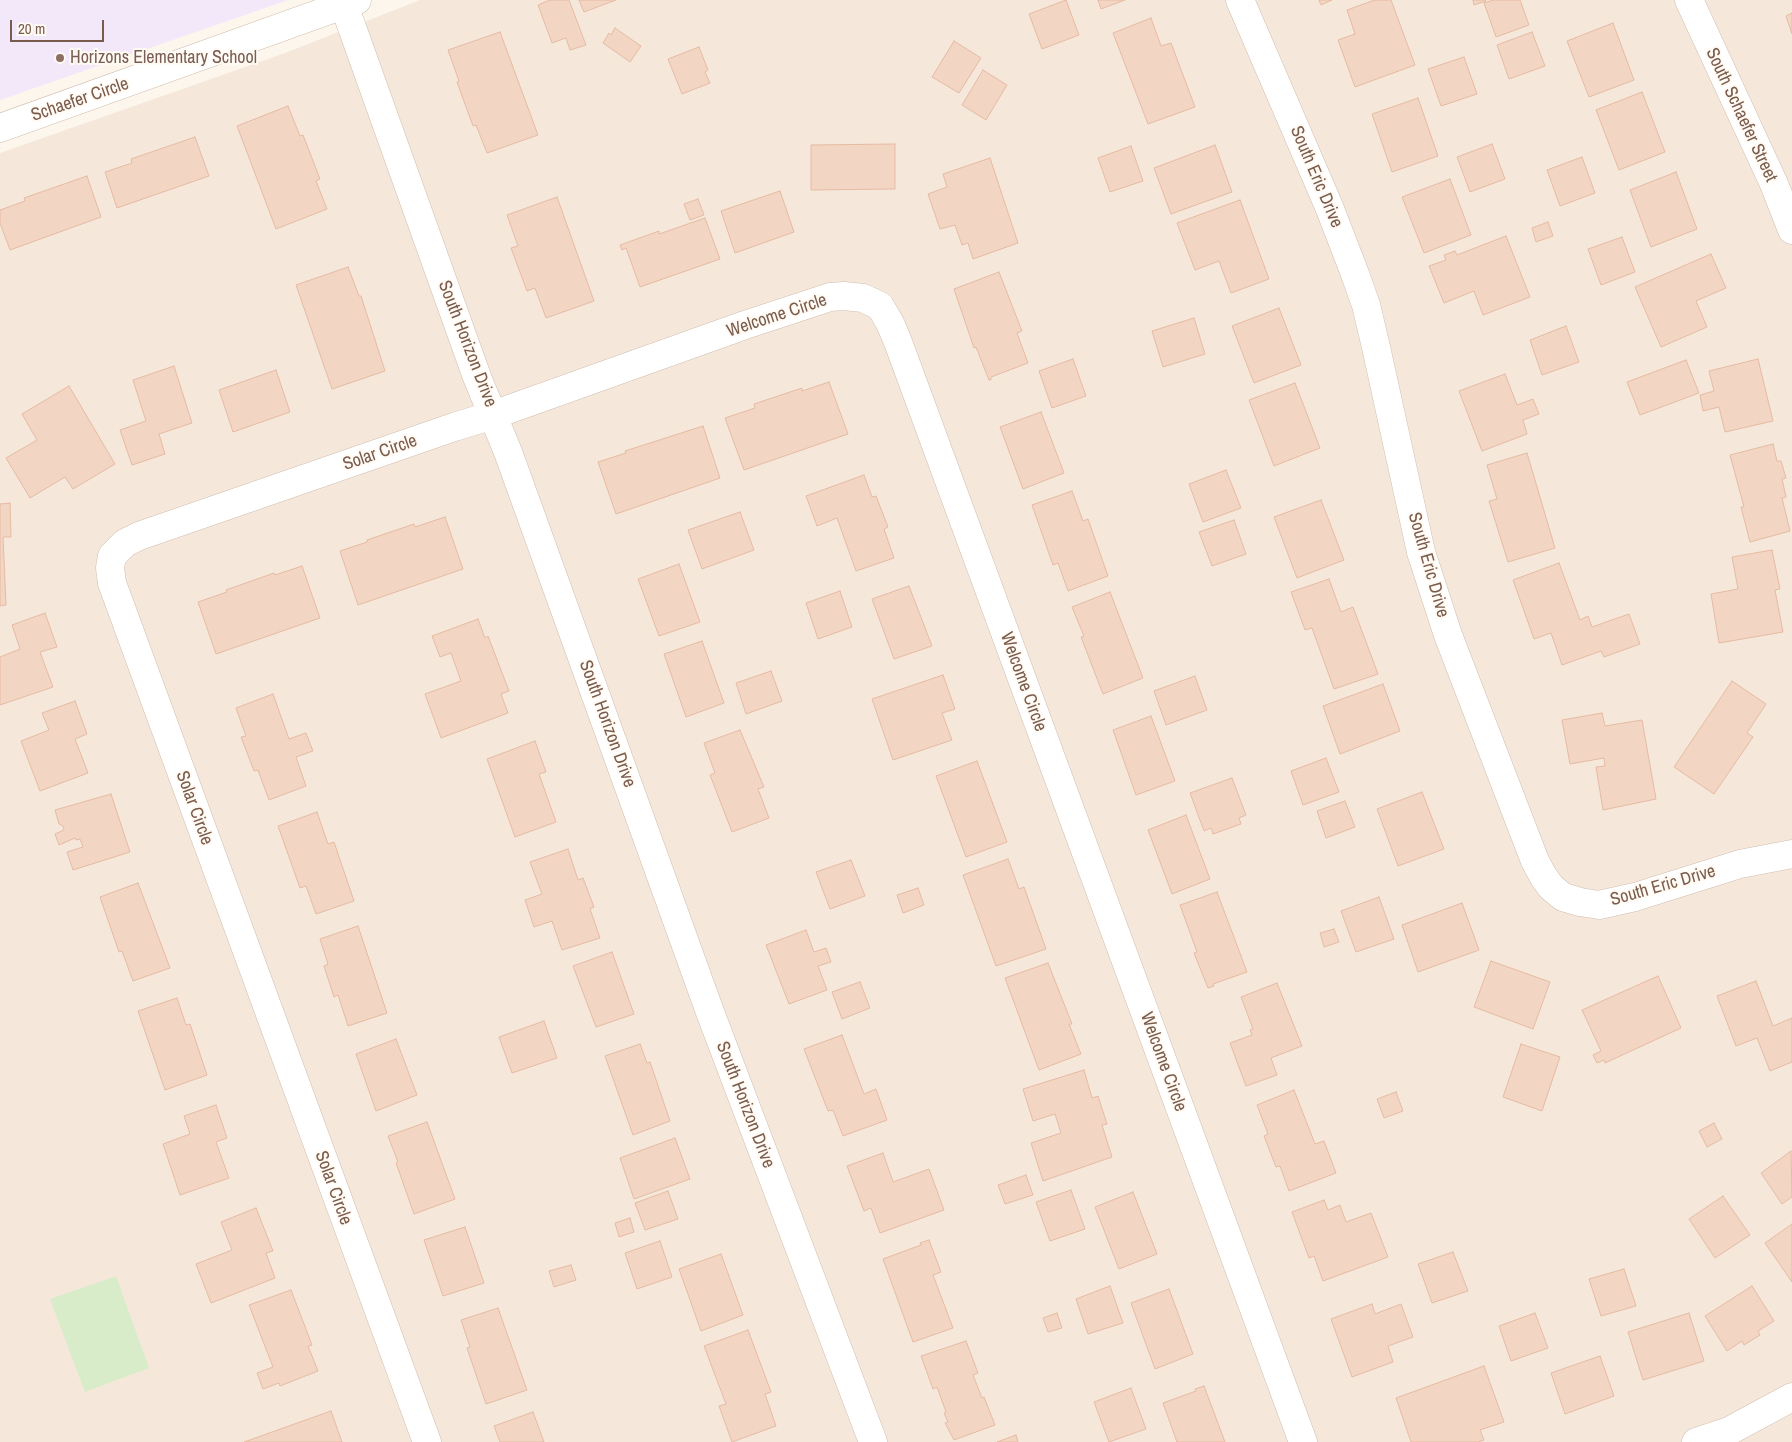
<!DOCTYPE html>
<html>
<head>
<meta charset="utf-8">
<style>
	body { margin:0 }
	#map { position:relative; width:1792px; height:1442px; overflow:hidden; background:#fdf6ec; font-family:"Archivo Narrow",sans-serif }
	canvas { display:block }
	.scale { position:absolute; left:10px; top:20px; width:94px; height:22px; box-sizing:border-box; border:2px solid #7a5c4d; border-top:0; padding-left:6px; font-size:15px; line-height:18px; white-space:nowrap; color:#7a5c4d; -webkit-text-stroke:4px #fffaf3; paint-order:stroke }
</style>
</head>
<body>
<div id="map">
<canvas width="1792" height="1442"></canvas>
<div class="scale">20 m</div>
</div>
<script>
const ctx = document.querySelector('canvas').getContext('2d');
ctx.lineJoin = 'round';
function paint(path, color) { ctx.fillStyle = color; ctx.fill(path, 'evenodd'); }
const poly = rows => new Path2D(rows.map(r => 'M' + r).join(''));
function stroke(path, color, width, dash) { ctx.strokeStyle = color; ctx.lineWidth = width; ctx.lineCap = dash ? 'butt' : 'round'; ctx.setLineDash(dash || []); ctx.stroke(path); }
function write(font, color, halo, rows, align = 'center') {
  ctx.font = font + ' "Archivo Narrow",sans-serif'; ctx.lineWidth = 4; ctx.setLineDash([]); ctx.textBaseline = 'middle'; ctx.strokeStyle = halo; ctx.fillStyle = color; for (const [text, x, y, turn = 0] of rows) {
    ctx.save(); ctx.translate(x, y); ctx.rotate((+turn || 0) * Math.PI / 180); ctx.textAlign = isNaN(turn) ? turn : align; if (halo) ctx.strokeText(text, 0, 0); ctx.fillText(text, 0, 0); ctx.restore();
  }
}
const residential = poly([
	[420,0,1792,0,1792,1442,0,1442,0,153,285,53]
]);
const education = poly([
	[0,0,288,0,0,100]
]);
const green = poly([
	[116,1276,149,1368,85,1392,50,1299]
]);
const building = poly([
	[550,0,569,0,586,45,570,50,566,38,552,43,538,5,550,0],
	[579,0,616,0,584,12,579,0],
	[1066,0,1079,35,1042,49,1029,14,1066,0],
	[1098,0,1125,0,1101,9,1098,0],
	[1319,0,1332,0,1321,5,1319,0],
	[1375,0,1391,0,1415,65,1355,87,1338,40,1355,34,1347,10,1375,0],
	[1473,0,1485,0,1486,1,1474,5,1473,0],
	[1493,0,1520,0,1529,25,1496,37,1484,3,1493,0],
	[1792,13,1792,34,1786,16,1792,13],
	[1151,18,1161,46,1171,43,1195,107,1148,124,1113,33,1151,18],
	[1613,23,1634,80,1589,97,1567,41,1613,23],
	[615,28,641,46,630,62,603,43,609,33,611,35,615,28],
	[500,32,538,135,487,153,476,125,473,126,457,82,459,81,448,50,500,32],
	[1532,32,1545,66,1509,79,1497,45,1532,32],
	[954,41,981,58,959,93,932,77,954,41],
	[699,47,708,70,705,72,710,83,682,94,668,59,699,47],
	[1464,57,1477,94,1441,106,1428,69,1464,57],
	[983,70,1007,85,986,120,962,105,983,70],
	[1642,92,1665,152,1619,170,1596,110,1642,92],
	[1418,98,1438,156,1392,172,1372,114,1418,98],
	[288,106,300,136,303,135,320,179,316,181,327,209,276,229,237,126,288,106],
	[195,137,209,176,117,208,105,172,132,163,131,159,195,137],
	[895,144,895,189,811,190,811,145,895,144],
	[1492,144,1505,179,1470,192,1457,157,1492,144],
	[1215,145,1232,192,1171,214,1154,168,1215,145],
	[1131,146,1143,181,1110,192,1098,158,1131,146],
	[1582,157,1595,193,1560,206,1547,170,1582,157],
	[990,158,1018,243,973,259,968,243,962,245,955,225,940,229,928,194,947,187,943,174,990,158],
	[1676,172,1697,229,1651,247,1630,190,1676,172],
	[87,176,101,217,10,250,0,223,0,210,25,201,24,198,87,176],
	[1450,179,1471,235,1424,253,1402,197,1450,179],
	[780,191,794,232,735,253,721,211,780,191],
	[557,197,594,301,546,318,535,288,527,291,511,248,518,246,507,215,557,197],
	[698,199,704,215,690,220,684,204,698,199],
	[1240,200,1269,279,1231,293,1219,261,1195,270,1177,223,1240,200],
	[705,218,720,259,640,287,626,248,622,250,620,245,659,231,659,234,705,218],
	[1548,222,1553,236,1536,242,1532,228,1548,222],
	[1506,236,1530,297,1483,315,1474,291,1444,303,1429,266,1446,260,1444,255,1455,251,1457,255,1506,236],
	[1622,237,1635,272,1601,285,1588,249,1622,237],
	[1711,254,1726,288,1696,301,1707,327,1661,347,1635,287,1711,254],
	[348,267,359,296,361,296,385,371,332,389,296,285,348,267],
	[999,272,1022,331,1017,333,1028,363,991,377,991,380,989,380,976,347,974,348,954,289,999,272],
	[1279,308,1301,365,1254,383,1232,326,1279,308],
	[1194,318,1205,354,1163,367,1152,331,1194,318],
	[1566,326,1579,362,1542,375,1530,340,1566,326],
	[1073,359,1086,396,1052,408,1039,371,1073,359],
	[1758,359,1773,421,1725,432,1719,407,1703,411,1700,395,1714,391,1709,371,1758,359],
	[1686,360,1699,393,1640,415,1627,382,1686,360],
	[174,366,192,423,159,434,165,454,132,465,120,430,146,421,133,380,174,366],
	[276,370,290,412,233,432,219,390,276,370],
	[1505,374,1517,405,1533,399,1539,414,1523,420,1527,434,1482,451,1459,391,1505,374],
	[829,382,848,434,744,470,725,418,755,408,754,404,802,388,802,391,829,382],
	[1295,383,1320,448,1274,466,1249,400,1295,383],
	[69,386,115,464,73,489,65,477,30,498,6,458,37,440,22,414,69,386],
	[1041,412,1064,473,1023,489,1000,427,1041,412],
	[703,426,720,478,616,514,598,462,626,453,625,451,703,426],
	[1773,444,1777,461,1781,461,1786,478,1782,479,1786,497,1782,498,1790,531,1750,542,1741,507,1744,507,1730,455,1773,444],
	[1527,453,1555,548,1508,562,1489,501,1497,499,1487,465,1527,453],
	[1226,470,1241,508,1203,522,1189,484,1226,470],
	[864,475,872,497,876,496,888,527,884,529,894,558,856,571,837,518,817,526,806,496,864,475],
	[1072,491,1083,521,1088,519,1108,576,1068,591,1058,563,1053,565,1032,505,1072,491],
	[1321,500,1344,560,1297,578,1274,517,1321,500],
	[10,503,11,537,3,537,6,605,0,606,0,504,10,503],
	[740,512,754,550,702,569,688,530,740,512],
	[445,517,463,569,358,605,340,551,367,542,367,540,414,524,415,527,445,517],
	[1234,520,1246,554,1212,566,1199,532,1234,520],
	[1772,550,1780,589,1775,590,1783,632,1719,643,1711,594,1738,589,1732,557,1772,550],
	[1559,563,1580,620,1588,616,1592,627,1629,614,1640,644,1604,657,1601,651,1562,665,1551,633,1534,639,1513,580,1559,563],
	[679,564,700,622,659,636,638,579,679,564],
	[302,566,320,618,216,654,198,602,227,592,226,590,274,573,275,575,302,566],
	[1329,579,1341,612,1353,607,1378,674,1334,689,1312,628,1305,630,1291,592,1329,579],
	[909,586,932,646,894,659,872,599,909,586],
	[840,591,852,627,818,639,806,603,840,591],
	[1110,592,1143,678,1103,694,1081,637,1084,636,1072,607,1110,592],
	[45,613,57,647,40,652,53,687,0,705,0,657,20,649,12,625,45,613],
	[478,619,485,638,488,636,509,691,501,694,508,713,441,738,425,694,461,681,451,653,440,657,432,636,478,619],
	[702,641,724,703,686,717,664,654,702,641],
	[771,671,782,701,746,714,736,683,771,671],
	[943,675,955,709,942,713,952,740,893,760,872,699,943,675],
	[1195,676,1207,710,1166,725,1154,691,1195,676],
	[1732,681,1766,704,1747,733,1753,737,1714,794,1674,767,1732,681],
	[1383,684,1400,731,1340,754,1323,706,1383,684],
	[273,694,289,739,306,733,313,751,296,757,306,786,269,800,258,770,254,771,241,737,246,736,236,708,273,694],
	[75,701,87,734,75,739,88,773,40,791,21,741,49,730,42,713,75,701],
	[1602,713,1605,726,1642,720,1656,799,1603,810,1596,767,1605,766,1604,758,1570,764,1562,720,1602,713],
	[1151,716,1175,781,1136,795,1113,730,1151,716],
	[740,730,764,787,758,789,769,818,732,832,710,775,715,773,704,743,740,730],
	[535,741,546,772,539,774,556,822,515,837,487,759,535,741],
	[1326,758,1339,792,1303,805,1291,771,1326,758],
	[977,761,1007,842,966,857,936,776,977,761],
	[1232,778,1246,815,1239,818,1241,824,1213,834,1211,828,1204,831,1190,793,1232,778],
	[1422,792,1444,849,1398,866,1377,809,1422,792],
	[111,794,130,852,73,870,67,852,83,847,80,839,76,840,75,838,59,845,55,834,64,830,63,826,59,824,55,810,111,794],
	[1345,801,1355,827,1326,838,1317,811,1345,801],
	[317,812,328,844,334,842,354,901,316,914,306,886,300,888,278,826,317,812],
	[1186,815,1210,879,1172,894,1148,830,1186,815],
	[568,849,578,880,583,878,594,907,590,909,600,938,562,950,552,921,534,927,525,900,542,894,530,862,568,849],
	[1008,859,1019,889,1024,887,1046,949,996,966,963,875,1008,859],
	[851,860,865,896,830,909,816,872,851,860],
	[138,883,170,968,133,981,122,951,119,952,100,897,138,883],
	[918,888,924,905,903,913,897,895,918,888],
	[1217,892,1247,972,1213,984,1214,986,1208,988,1194,953,1197,952,1180,905,1217,892],
	[1379,897,1394,939,1356,952,1341,911,1379,897],
	[1462,903,1479,950,1418,972,1402,925,1462,903],
	[358,926,387,1013,348,1026,338,995,334,997,324,966,328,964,320,939,358,926],
	[1334,929,1339,942,1324,947,1320,933,1334,929],
	[806,930,814,952,826,948,831,962,818,966,827,990,789,1004,766,945,806,930],
	[612,952,634,1014,596,1027,573,966,612,952],
	[1491,961,1550,982,1533,1029,1474,1007,1491,961],
	[1048,963,1072,1024,1069,1024,1081,1054,1039,1070,1005,978,1048,963],
	[1658,976,1681,1028,1605,1063,1604,1060,1597,1063,1593,1055,1601,1051,1582,1010,1658,976],
	[1756,981,1773,1026,1792,1018,1792,1062,1770,1071,1757,1038,1736,1046,1717,996,1756,981],
	[860,982,870,1008,842,1019,832,992,860,982],
	[1277,983,1302,1046,1271,1058,1277,1075,1246,1086,1230,1043,1252,1035,1250,1030,1253,1029,1241,997,1277,983],
	[177,998,186,1025,190,1024,207,1075,165,1090,138,1011,177,998],
	[544,1021,557,1058,512,1073,499,1037,544,1021],
	[842,1035,864,1094,876,1089,887,1120,843,1136,833,1110,828,1111,804,1049,842,1035],
	[396,1039,417,1095,376,1111,356,1054,396,1039],
	[640,1044,647,1063,650,1062,670,1121,633,1135,605,1056,640,1044],
	[1521,1044,1560,1057,1542,1111,1503,1097,1521,1044],
	[1084,1070,1092,1098,1098,1096,1107,1124,1102,1125,1112,1157,1043,1181,1031,1143,1061,1133,1055,1114,1033,1121,1023,1089,1084,1070],
	[1294,1090,1315,1144,1324,1141,1336,1173,1289,1191,1280,1166,1276,1167,1264,1136,1268,1134,1257,1105,1294,1090],
	[1396,1092,1403,1111,1384,1118,1377,1099,1396,1092],
	[216,1105,227,1138,216,1142,229,1178,180,1195,163,1144,190,1134,184,1116,216,1105],
	[427,1122,455,1199,414,1214,396,1163,398,1162,388,1136,427,1122],
	[1714,1123,1722,1139,1707,1147,1699,1131,1714,1123],
	[675,1138,690,1179,634,1199,620,1158,675,1138],
	[1791,1151,1792,1197,1782,1204,1761,1173,1791,1151],
	[883,1153,893,1182,929,1169,944,1210,880,1233,871,1208,864,1211,847,1166,883,1153],
	[1026,1175,1033,1195,1005,1204,998,1185,1026,1175],
	[1071,1190,1085,1229,1050,1241,1036,1202,1071,1190],
	[668,1191,678,1219,645,1230,635,1203,668,1191],
	[1133,1192,1157,1254,1119,1269,1095,1207,1133,1192],
	[1723,1196,1750,1235,1715,1258,1689,1219,1723,1196],
	[1324,1200,1328,1210,1340,1205,1346,1222,1371,1213,1388,1257,1323,1281,1314,1256,1309,1258,1292,1212,1324,1200],
	[256,1208,273,1251,266,1253,275,1278,211,1303,196,1264,232,1250,221,1222,256,1208],
	[630,1218,634,1232,619,1237,615,1223,630,1218],
	[1792,1224,1792,1282,1765,1243,1792,1224],
	[465,1227,484,1283,443,1296,424,1240,465,1227],
	[929,1240,941,1272,933,1275,953,1328,913,1342,883,1259,921,1245,920,1243,929,1240],
	[660,1241,672,1277,637,1289,625,1253,660,1241],
	[1453,1252,1468,1291,1432,1303,1418,1264,1453,1252],
	[721,1254,743,1315,701,1331,679,1269,721,1254],
	[571,1265,576,1280,554,1287,549,1271,571,1265],
	[1624,1269,1636,1306,1601,1316,1589,1279,1624,1269],
	[1110,1286,1123,1323,1088,1334,1076,1299,1110,1286],
	[1752,1286,1774,1321,1758,1331,1760,1335,1744,1345,1742,1341,1727,1351,1705,1316,1752,1286],
	[1169,1289,1193,1354,1155,1369,1131,1303,1169,1289],
	[291,1290,312,1345,308,1346,318,1371,280,1386,279,1383,263,1389,257,1373,273,1367,249,1305,291,1290],
	[1372,1304,1375,1314,1401,1304,1413,1337,1388,1346,1393,1362,1352,1377,1331,1319,1372,1304],
	[498,1308,527,1390,486,1404,467,1348,470,1347,461,1320,498,1308],
	[1057,1313,1062,1328,1048,1332,1043,1318,1057,1313],
	[1535,1313,1548,1348,1511,1361,1499,1326,1535,1313],
	[1689,1313,1704,1361,1643,1380,1628,1332,1689,1313],
	[748,1330,771,1392,765,1394,776,1426,732,1442,719,1406,726,1404,704,1346,748,1330],
	[966,1341,978,1373,973,1375,982,1398,984,1397,995,1425,954,1440,945,1423,948,1422,944,1413,946,1412,937,1387,933,1389,921,1356,966,1341],
	[1600,1356,1614,1396,1565,1414,1551,1373,1600,1356],
	[1484,1366,1504,1422,1480,1430,1484,1440,1478,1442,1411,1442,1396,1398,1484,1366],
	[1204,1386,1225,1442,1177,1442,1163,1403,1196,1391,1195,1389,1204,1386],
	[1131,1388,1146,1429,1109,1442,1094,1402,1131,1388],
	[331,1411,342,1442,244,1442,331,1411],
	[533,1412,544,1442,500,1442,494,1426,533,1412],
	[1016,1435,1018,1442,997,1442,1016,1435]
]);
const minor = poly([
	[1240,0,1330,209,1355,274,1366,305,1376,347,1421,552,1448,635,1535,861,1543,876,1551,887,1563,897,1580,902,1599,905,1635,897,1740,864,1792,854],
	[1689,0,1774,184,1792,230],
	[344,5,477,377,508,452,710,1012,873,1442],
	[0,128,357,0],
	[427,1442,112,583,110,568,112,556,125,543,139,536,454,427,493,415,745,325,830,297,844,296,863,298,880,306,890,323,898,342,1303,1442],
	[1696,1442,1729,1431,1792,1397]
]);
const markers = [
	[60,58,5,"#8d6e63"]
];
const educationNames = [
	["Horizons Elementary School",70,58]
];
const streetNames = [
	["Schaefer Circle",80,100,-19],
	["South Schaefer Street",1741,115,65],
	["South Eric Drive",1316,177,67],
	["Welcome Circle",777,316,-18],
	["South Horizon Drive",467,344,69],
	["Solar Circle",380,453,-19],
	["South Eric Drive",1428,565,74],
	["Welcome Circle",1023,682,70],
	["South Horizon Drive",607,724,70],
	["Solar Circle",194,808,70],
	["South Eric Drive",1663,886,-16],
	["Welcome Circle",1163,1062,70],
	["South Horizon Drive",745,1105,69],
	["Solar Circle",333,1188,70]
];
paint(residential, '#f5e8da');
paint(education, '#f3e8fa');
paint(green, '#d8ecc9');
paint(building, '#f3d5c3');
stroke(building, '#e6bba3', 1);
stroke(minor, '#d1beb0', 29);
stroke(minor, '#fff', 28);
for (const [x, y, r, color] of markers) { const dot = new Path2D(); dot.arc(x, y, r, 0, 2 * Math.PI); ctx.fillStyle = color; ctx.fill(dot); stroke(dot, '#fffaf3', 2); }
write('18px', '#785e54', '#fffaf3', educationNames, 'left');
write('18px', '#7a5c4d', '#fffaf3', streetNames);
</script>
</body>
</html>
